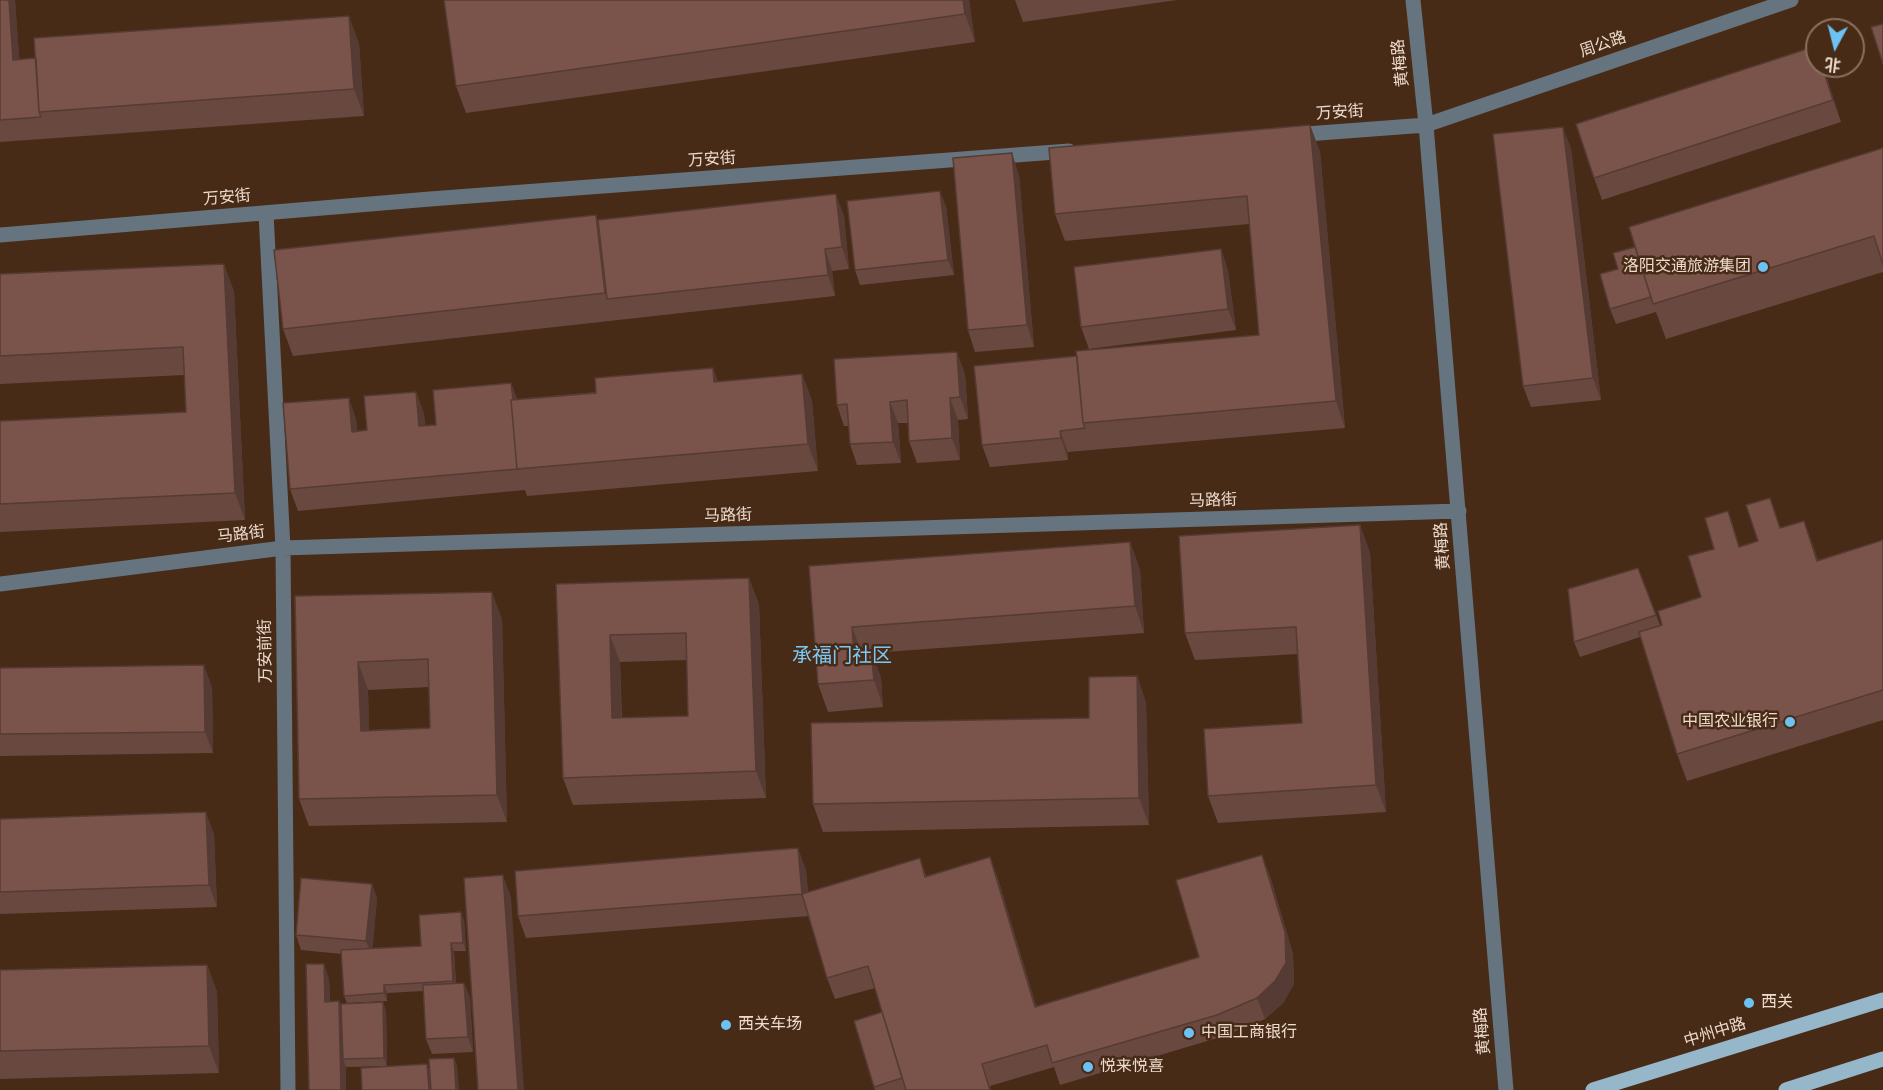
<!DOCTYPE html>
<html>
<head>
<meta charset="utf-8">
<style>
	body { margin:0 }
	#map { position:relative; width:1883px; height:1090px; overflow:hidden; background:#472b16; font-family:"Varela Round","Noto Sans SC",sans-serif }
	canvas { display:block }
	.north { position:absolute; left:1805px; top:18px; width:60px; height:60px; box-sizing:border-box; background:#472b16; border:2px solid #897160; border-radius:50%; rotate:187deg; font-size:16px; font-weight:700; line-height:24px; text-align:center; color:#eddbce }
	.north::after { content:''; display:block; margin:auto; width:21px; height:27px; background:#6dc2f3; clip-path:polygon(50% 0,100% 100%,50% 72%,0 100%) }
</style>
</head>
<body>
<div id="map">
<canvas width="1883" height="1090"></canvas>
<div class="north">北</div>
</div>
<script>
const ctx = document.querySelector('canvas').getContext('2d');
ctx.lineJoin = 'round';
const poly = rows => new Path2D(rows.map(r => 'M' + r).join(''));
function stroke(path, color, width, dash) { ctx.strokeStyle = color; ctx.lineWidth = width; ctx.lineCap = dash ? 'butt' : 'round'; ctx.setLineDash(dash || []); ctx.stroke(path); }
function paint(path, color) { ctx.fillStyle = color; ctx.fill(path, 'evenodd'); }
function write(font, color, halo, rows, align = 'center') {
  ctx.font = font + ' "Varela Round","Noto Sans SC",sans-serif'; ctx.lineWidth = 5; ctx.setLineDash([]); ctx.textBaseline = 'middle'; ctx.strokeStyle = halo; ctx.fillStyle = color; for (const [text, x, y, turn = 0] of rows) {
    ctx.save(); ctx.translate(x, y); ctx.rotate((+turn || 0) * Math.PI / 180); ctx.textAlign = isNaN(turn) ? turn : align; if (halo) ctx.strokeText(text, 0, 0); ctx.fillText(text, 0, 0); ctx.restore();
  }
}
const minor = poly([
	[1413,0,1426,125,1506,1090],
	[1293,135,1426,125,1791,0],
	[266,213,283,548,288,1090],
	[0,235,430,199,1069,151],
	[0,584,283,548,1459,511]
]);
const major = poly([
	[1593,1090,1883,1000],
	[1786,1090,1883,1059]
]);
const wall = poly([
	[0,0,15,0,19,59,359,43,364,116,0,142],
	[444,0,969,0,975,42,466,113,456,86],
	[1015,0,1177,0,1023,22],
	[1823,66,1841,122,1602,200,1594,178],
	[1310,125,1320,152,1345,428,1068,452,1068,460,990,467,982,445,1077,356,1259,335,1249,224,1065,241,1055,214],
	[1571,148,1601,400,1531,407,1523,386],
	[1883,148,1883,272,1666,339,1656,312,1616,324,1610,309,1635,247],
	[1019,175,1034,347,975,352,968,330],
	[946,206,954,275,860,285,855,270],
	[844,216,849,269,832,271,835,296,293,356,283,329,598,220],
	[1221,249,1228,271,1236,330,1089,349,1081,327],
	[0,274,234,291,245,520,0,532,0,421,186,412,184,375,0,384],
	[802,374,812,401,818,471,527,496,525,490,298,511,290,489,356,419,357,431,367,430,416,392,424,414,425,426,436,425,511,383,517,399],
	[965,374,968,419,958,420,960,460,917,463,909,441,908,423,898,423,901,463,857,465,850,444,849,426,844,426,837,405],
	[1804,521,1818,560,1883,540,1883,720,1687,781,1677,754,1640,637,1580,657,1574,642,1638,568,1660,625,1662,625,1701,597,1740,547,1758,541,1781,528],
	[1360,525,1370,553,1386,812,1218,823,1208,796,1302,723,1298,654,1195,660,1185,633],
	[1130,542,1140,570,1144,633,872,653,881,678,883,707,828,712,818,684,809,566],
	[749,578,759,605,766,798,573,805,563,778,556,584],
	[687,660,688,716,622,718,620,662],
	[295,596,502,619,507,822,309,826,299,799],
	[429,687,430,728,369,730,368,690],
	[0,668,212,687,213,753,0,756],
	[1137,676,1146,703,1149,825,823,832,813,804,1089,718],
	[0,819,214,834,217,907,0,914],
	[990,857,998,879,1036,1006,1199,957,1270,876,1293,954,1294,984,1283,1003,1265,1019,1224,1036,1060,1085,1054,1067,990,1086,991,1090,875,1090,854,1021,882,1012,875,988,835,999,827,978,809,916,526,938,518,916,806,870,808,892,920,858,926,876],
	[372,884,377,899,372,948,421,946,464,920,466,951,454,951,456,984,464,983,470,998,473,1052,432,1054,426,1039,423,991,387,993,387,1001,347,1003,344,996,342,954,301,950,296,935],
	[207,965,217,992,219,1073,0,1079,0,970],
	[329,979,330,1002,339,1001,342,1009,386,1010,387,1066,346,1067,346,1090,309,1090]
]);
const shadedWall = poly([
	[9,0,15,0,21,81,13,60],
	[963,0,969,0,975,42,965,14],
	[349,16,359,43,364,116,354,89],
	[1822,66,1823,66,1841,122,1833,100],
	[1310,125,1320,152,1345,428,1336,401],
	[1563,127,1571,148,1601,400,1593,378],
	[1012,153,1019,175,1034,347,1027,325],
	[940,191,946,206,954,275,948,260],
	[836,194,844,216,849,269,842,247],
	[596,215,606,242,607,299,605,293],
	[825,249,832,271,835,296,828,275],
	[1221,249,1228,271,1236,330,1228,309],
	[224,264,234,291,245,520,235,493],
	[957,352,965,374,968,419,960,397],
	[713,368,723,395,714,382],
	[802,374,812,401,818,471,808,444],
	[511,383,519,405,519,469],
	[416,392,424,414,427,448,419,426],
	[349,398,356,419,359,453,352,432],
	[950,398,958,420,960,460,952,438],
	[890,402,898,423,901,463,893,442],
	[1060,431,1068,452,1068,460,1061,438],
	[1728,511,1749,574,1739,547],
	[1804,521,1814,548,1827,588,1817,561],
	[1360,525,1370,553,1386,812,1376,785],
	[1130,542,1140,570,1144,633,1135,606],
	[749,578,759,605,766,798,756,771],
	[492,592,502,619,507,822,497,795],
	[852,627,862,654,854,652],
	[610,635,620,662,622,745,612,718],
	[871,651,881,678,883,707,874,680],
	[358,662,368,690,370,758,361,731],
	[204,665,212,687,213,753,205,732],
	[1137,676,1146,703,1149,825,1139,798],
	[206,812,214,834,217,907,209,885],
	[798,848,806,870,810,915,802,894],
	[1262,855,1270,876,1293,954,1294,984,1283,1003,1265,1019,1257,998],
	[990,857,998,879,1043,1028,1035,1007],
	[503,875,511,897,524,1090,518,1090],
	[372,884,377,899,372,957,366,941],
	[461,912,464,920,466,951,463,943],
	[451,943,454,951,456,989,453,981],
	[324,964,329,979,331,1017,325,1002],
	[207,965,217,992,219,1073,209,1046],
	[464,983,470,998,473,1052,468,1037],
	[384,985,387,993,387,1001,384,993],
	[339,1001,344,1017,343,1059,346,1067,346,1090,341,1090],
	[383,1002,386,1010,387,1066,384,1058],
	[454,1058,457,1065,459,1090,456,1090],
	[427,1064,433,1079,433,1090,429,1090]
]);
const building = poly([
	[0,0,9,0,13,60,36,58,39,112,41,117,0,120,0,0],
	[444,0,963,0,965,14,456,86,444,0],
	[349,16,354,89,39,112,34,38,349,16],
	[1883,24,1883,64,1871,27,1883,24],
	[1816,46,1817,50,1817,66,1822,66,1833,100,1594,178,1576,124,1816,46],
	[1310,125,1336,401,1083,423,1076,351,1259,335,1247,196,1055,214,1049,148,1310,125],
	[1563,127,1593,378,1523,386,1493,134,1563,127],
	[1883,148,1883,265,1874,236,1653,304,1629,227,1883,148],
	[1012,153,1027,325,968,330,953,158,1012,153],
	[940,191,948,260,855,270,847,201,940,191],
	[836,194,842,247,825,249,828,275,607,299,598,220,836,194],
	[596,215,605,293,283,329,274,250,596,215],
	[1635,247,1651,297,1610,309,1600,274,1618,269,1613,253,1635,247],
	[1221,249,1228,309,1081,327,1074,267,1221,249],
	[224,264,235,493,0,504,0,421,186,412,183,347,0,356,0,274,224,264],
	[957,352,960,397,950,398,952,438,909,441,907,400,890,402,893,442,850,444,847,404,837,405,834,359,957,352],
	[1077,356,1083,423,1085,428,1060,431,1061,438,982,445,974,366,1077,356],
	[713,368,714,382,802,374,808,444,517,469,511,400,596,393,595,378,713,368],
	[511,383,513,400,511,400,517,469,290,489,283,403,349,398,352,432,367,430,364,396,416,392,419,426,436,425,433,390,511,383],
	[1770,498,1780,528,1804,521,1817,561,1883,540,1883,690,1677,754,1639,632,1662,625,1658,611,1701,597,1688,556,1714,549,1705,518,1728,511,1739,547,1758,541,1746,505,1770,498],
	[1360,525,1376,785,1208,796,1204,729,1302,723,1296,627,1185,633,1179,536,1360,525],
	[1130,542,1135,606,852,627,854,652,871,651,874,680,818,684,809,566,1130,542],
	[1638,568,1656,615,1574,642,1568,589,1638,568],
	[749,578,756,771,563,778,556,584,749,578],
	[686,633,688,716,612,718,610,635,686,633],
	[492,592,497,795,299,799,295,596,492,592],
	[428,659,430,728,361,731,358,662,428,659],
	[204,665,205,732,0,734,0,668,204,665],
	[1137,676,1139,798,813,804,811,723,1089,718,1089,677,1137,676],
	[206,812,209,885,0,892,0,819,206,812],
	[798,848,802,894,920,858,925,877,990,857,1035,1007,1199,957,1176,880,1262,855,1285,932,1286,963,1275,981,1257,998,1217,1015,1052,1063,1047,1045,982,1064,990,1090,906,1090,868,966,827,978,802,894,518,916,515,871,798,848],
	[503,875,518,1090,478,1090,464,878,503,875],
	[301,878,372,884,366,941,296,935,301,878],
	[461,912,463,943,451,943,453,981,384,985,384,993,344,996,341,950,421,946,419,915,461,912],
	[306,964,324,964,325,1002,339,1001,341,1090,309,1090,306,964],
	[207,965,209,1046,0,1051,0,970,207,965],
	[464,983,468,1037,426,1039,423,985,464,983],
	[383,1002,384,1058,343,1059,341,1004,383,1002],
	[882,1012,902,1078,874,1087,854,1021,882,1012],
	[454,1058,456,1090,431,1090,429,1059,454,1058],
	[427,1064,429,1090,362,1090,361,1068,427,1064]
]);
const markers = [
	[1763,267,6,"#6dc2f3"],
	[1790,722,6,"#6dc2f3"],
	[1749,1003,6,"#6dc2f3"],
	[726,1025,6,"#6dc2f3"],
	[1189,1033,6,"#6dc2f3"],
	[1088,1067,6,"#6dc2f3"]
];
const streetNames = [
	["周公路",1603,45,-19],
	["黄梅路",1401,63,-96],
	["万安街",1340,113,-4],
	["万安街",712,160,-4],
	["万安街",227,198,-5],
	["马路街",1213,501,-2],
	["马路街",728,516,-2],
	["马路街",241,535,-7],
	["黄梅路",1443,546,-94],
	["万安前街",266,651,-91],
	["黄梅路",1483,1031,-95],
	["中州中路",1715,1033,-17]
];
const poiNames = [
	["洛阳交通旅游集团",1751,267,"right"],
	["中国农业银行",1778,722,"right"],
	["西关",1761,1003],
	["西关车场",738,1025],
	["中国工商银行",1201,1033],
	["悦来悦喜",1100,1067]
];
const quarterNames = [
	["承福门社区",842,657]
];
stroke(minor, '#65747e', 15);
stroke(major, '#96b6c9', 15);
paint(wall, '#694840');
paint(shadedWall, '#553b34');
paint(building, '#7a544a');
stroke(building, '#553b34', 1.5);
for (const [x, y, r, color] of markers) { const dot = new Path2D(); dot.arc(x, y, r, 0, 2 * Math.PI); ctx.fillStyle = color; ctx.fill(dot); stroke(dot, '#472b16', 2); }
write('16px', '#eddbce', '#472b16', streetNames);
write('16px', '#eddbce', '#472b16', poiNames, 'left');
write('20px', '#7bc8f6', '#472b16', quarterNames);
</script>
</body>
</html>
